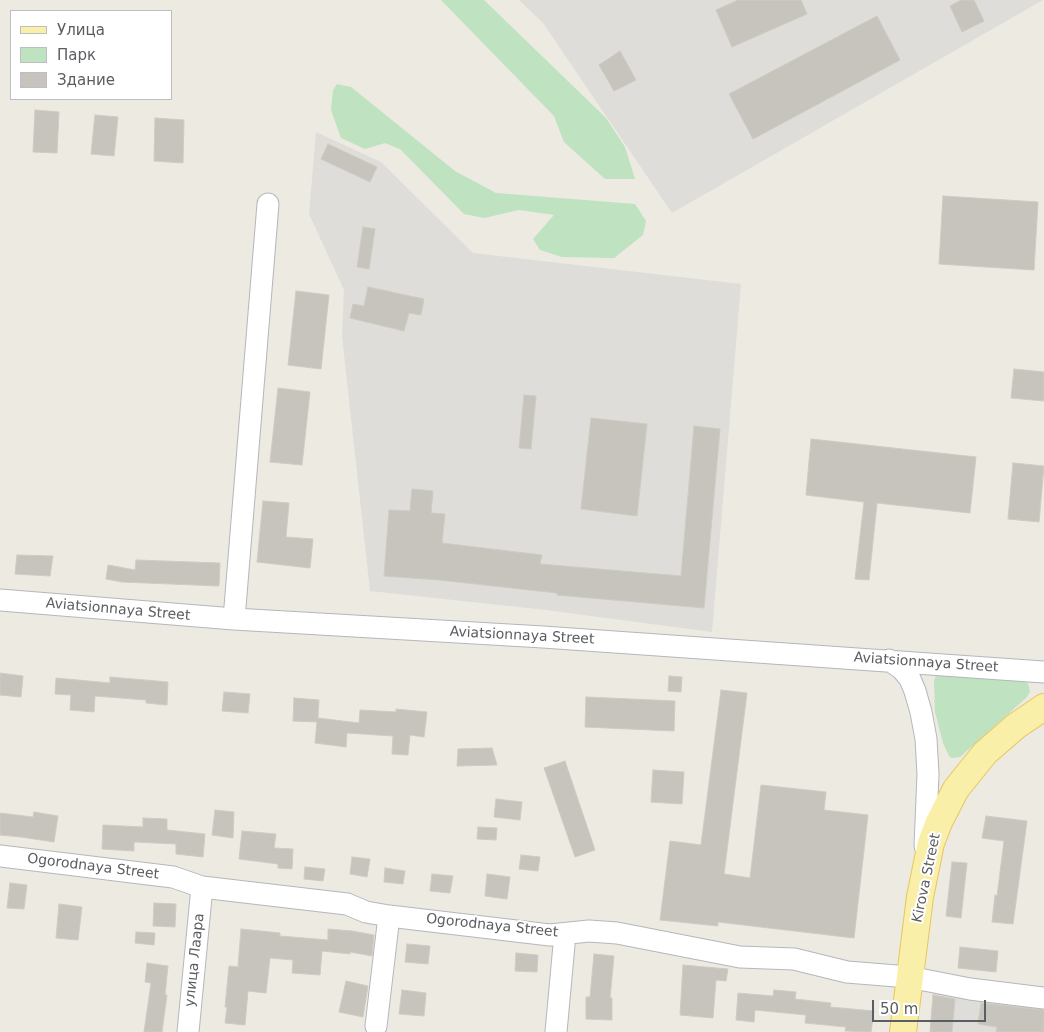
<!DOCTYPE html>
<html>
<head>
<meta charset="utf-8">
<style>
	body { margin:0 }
	#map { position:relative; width:1044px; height:1032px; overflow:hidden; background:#eceae1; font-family:"DejaVu Sans",sans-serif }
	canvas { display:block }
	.legend { position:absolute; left:10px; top:10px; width:162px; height:90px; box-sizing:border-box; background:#fff; border:1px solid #bdbec0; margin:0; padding:6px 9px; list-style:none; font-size:15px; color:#5a5d61 }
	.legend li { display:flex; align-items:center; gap:10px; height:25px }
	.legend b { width:25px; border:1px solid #bdbec0 }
	.scale { position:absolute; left:872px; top:1000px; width:114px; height:22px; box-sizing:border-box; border:2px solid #5a5d61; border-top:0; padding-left:6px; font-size:15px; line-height:18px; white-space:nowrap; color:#5a5d61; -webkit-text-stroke:4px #fff; paint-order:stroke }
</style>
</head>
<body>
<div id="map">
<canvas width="1044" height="1032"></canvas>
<ul class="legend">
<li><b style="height:6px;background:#f9efa9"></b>Улица</li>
<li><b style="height:14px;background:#bfe2c0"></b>Парк</li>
<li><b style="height:14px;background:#c7c4be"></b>Здание</li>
</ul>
<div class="scale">50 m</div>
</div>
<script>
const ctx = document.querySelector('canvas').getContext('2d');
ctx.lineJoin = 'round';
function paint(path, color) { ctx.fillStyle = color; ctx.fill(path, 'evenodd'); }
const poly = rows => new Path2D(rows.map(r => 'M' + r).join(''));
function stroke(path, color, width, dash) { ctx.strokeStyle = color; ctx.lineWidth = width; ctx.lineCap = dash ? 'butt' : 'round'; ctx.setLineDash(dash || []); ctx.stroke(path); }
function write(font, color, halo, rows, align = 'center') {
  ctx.font = font + ' "DejaVu Sans",sans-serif'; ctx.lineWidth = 4; ctx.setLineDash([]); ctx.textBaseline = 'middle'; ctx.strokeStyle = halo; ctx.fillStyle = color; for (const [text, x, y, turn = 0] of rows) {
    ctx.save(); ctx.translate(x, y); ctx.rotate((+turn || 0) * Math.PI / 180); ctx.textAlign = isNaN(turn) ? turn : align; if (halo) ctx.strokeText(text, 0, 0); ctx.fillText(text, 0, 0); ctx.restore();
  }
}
const industrial = poly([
	[519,0,1043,0,672,213,543,23],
	[316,132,381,162,473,253,741,284,712,632,546,610,370,591,342,336,344,290,309,214],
	[933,992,1044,1005,1044,1032,930,1032]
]);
const green = poly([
	[441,0,484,0,606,118,625,147,635,179,605,179,564,142,554,116],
	[337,84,351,87,455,171,496,193,635,204,646,221,643,235,614,258,562,257,540,250,533,239,554,215,519,210,484,218,464,214,400,149,385,143,365,149,341,138,331,110,333,90],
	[943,673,1018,679,1028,683,1030,692,1026,698,960,757,952,758,949,756,943,743,935,712,934,683,935,677]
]);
const building = poly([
	[738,0,801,0,807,14,732,47,716,10,738,0],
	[961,0,974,0,984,21,962,32,950,6,961,0],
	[877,16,900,60,753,139,729,94,877,16],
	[620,51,636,80,614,91,599,65,620,51],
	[35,110,59,112,57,153,33,152,35,110],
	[95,115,118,117,114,156,91,154,95,115],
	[155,118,184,120,183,163,154,161,155,118],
	[328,144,377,167,370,182,321,159,328,144],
	[943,196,1038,202,1034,270,939,264,943,196],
	[363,227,375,229,369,269,357,267,363,227],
	[368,287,424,299,421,315,409,313,404,331,350,318,353,304,364,306,368,287],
	[296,291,329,295,321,369,288,365,296,291],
	[1014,369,1044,372,1044,401,1011,398,1014,369],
	[278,388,310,392,302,465,270,462,278,388],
	[524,395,536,396,531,449,519,448,524,395],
	[591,418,647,424,637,516,581,509,591,418],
	[694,426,720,429,704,608,557,595,557,593,439,580,384,576,389,510,410,511,412,489,433,491,431,513,445,514,442,543,542,555,540,564,681,576,694,426],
	[811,439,976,457,970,513,877,503,869,580,855,579,864,502,806,495,811,439],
	[1013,463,1044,466,1039,522,1008,519,1013,463],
	[263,501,289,503,286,537,313,539,310,568,257,562,263,501],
	[17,555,53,556,50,576,15,574,17,555],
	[136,560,220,563,219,586,122,582,106,579,108,565,135,570,136,560],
	[0,673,23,676,21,697,0,695,0,673],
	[669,676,682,677,681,692,668,691,669,676],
	[110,677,168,682,167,705,146,703,146,700,95,696,94,712,70,710,71,695,55,694,56,678,110,683,110,677],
	[721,690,747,693,724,874,750,878,761,785,826,792,824,810,868,815,854,938,718,922,718,926,660,920,670,841,701,845,721,690],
	[224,692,250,694,248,713,222,711,224,692],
	[586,697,675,701,674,731,585,727,586,697],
	[294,698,319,700,318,718,359,723,360,710,396,712,396,709,427,712,424,737,410,735,408,755,392,754,393,736,347,733,346,747,315,743,317,722,293,721,294,698],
	[492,748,497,765,457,766,458,749,492,748],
	[565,761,595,850,575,857,544,768,565,761],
	[653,770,684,772,682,804,651,802,653,770],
	[496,799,522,802,520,820,494,817,496,799],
	[215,810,234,812,233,838,212,835,215,810],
	[34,812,58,816,54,842,21,837,0,835,0,813,33,817,34,812],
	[986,816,1027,821,1013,924,992,922,995,895,997,896,1004,841,982,838,986,816],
	[143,818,167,819,167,830,205,834,203,857,176,854,176,844,134,842,134,851,102,849,103,825,143,827,143,818],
	[478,827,497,828,496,840,477,839,478,827],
	[242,831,276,834,274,848,293,849,292,869,278,868,278,864,239,859,242,831],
	[521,855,540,857,538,871,519,869,521,855],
	[352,857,370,859,367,877,350,874,352,857],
	[952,862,967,863,961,918,946,916,952,862],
	[305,867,325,869,323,881,304,879,305,867],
	[385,868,405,871,403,884,384,882,385,868],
	[432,874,453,876,450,893,430,891,432,874],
	[487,874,510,877,507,899,485,896,487,874],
	[10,883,27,885,24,909,7,908,10,883],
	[154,903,176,904,175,927,153,926,154,903],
	[59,904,82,907,78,940,56,938,59,904],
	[241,929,280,933,280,936,328,940,328,929,352,931,374,935,372,956,350,952,350,954,322,951,320,975,292,973,293,960,270,958,266,993,248,991,245,1025,225,1023,227,1007,225,1007,229,966,238,967,241,929],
	[136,932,155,933,154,945,135,943,136,932],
	[407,944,430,946,428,964,405,962,407,944],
	[960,947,998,951,996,972,958,968,960,947],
	[516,953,538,955,537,972,515,971,516,953],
	[594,954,614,956,610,998,612,998,612,1020,586,1019,586,997,590,997,594,954],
	[147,963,168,966,165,995,167,995,162,1032,144,1032,151,983,145,982,147,963],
	[683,965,728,969,726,981,716,980,713,1018,680,1015,683,965],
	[346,981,368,986,363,1017,339,1012,346,981],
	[402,990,426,993,424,1016,399,1014,402,990],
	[774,990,796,992,795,999,831,1003,830,1007,874,1011,871,1032,845,1031,846,1027,805,1023,806,1015,755,1010,754,1022,736,1020,738,993,773,996,774,990],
	[933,995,955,999,952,1032,930,1032,933,995],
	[981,1003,1044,1010,1044,1032,996,1032,997,1027,978,1024,981,1003]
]);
const minor = poly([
	[0,600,234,619,543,637,1044,672],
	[234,619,268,204],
	[889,660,902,669,910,679,915,691,921,712,926,739,928,774,925,846],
	[0,856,173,877,202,887,347,904,366,912,389,916,550,935,589,931,617,933,740,957,794,959,847,972,909,977,970,989,1044,998],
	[376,1026,389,916],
	[188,1032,202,887],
	[556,1032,565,934]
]);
const major = poly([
	[903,1032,920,897,931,843,939,822,956,789,985,753,1016,726,1044,707]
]);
const streetNames = [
	["Aviatsionnaya Street",118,610,5],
	["Aviatsionnaya Street",522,636,3],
	["Aviatsionnaya Street",926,663,4],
	["Ogorodnaya Street",93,867,7],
	["Kirova Street",927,878,-78],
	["Ogorodnaya Street",492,926,6],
	["улица Лаара",195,960,-84]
];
paint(industrial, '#dfddd9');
paint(green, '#bfe2c0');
paint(building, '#c7c4be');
stroke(building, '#d0cbc0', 1);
stroke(minor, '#b4b7bb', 23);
stroke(major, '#e7c65f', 28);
stroke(minor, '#fff', 21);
stroke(major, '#f9efa9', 26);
write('14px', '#5a5d61', '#fff', streetNames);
</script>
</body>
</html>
